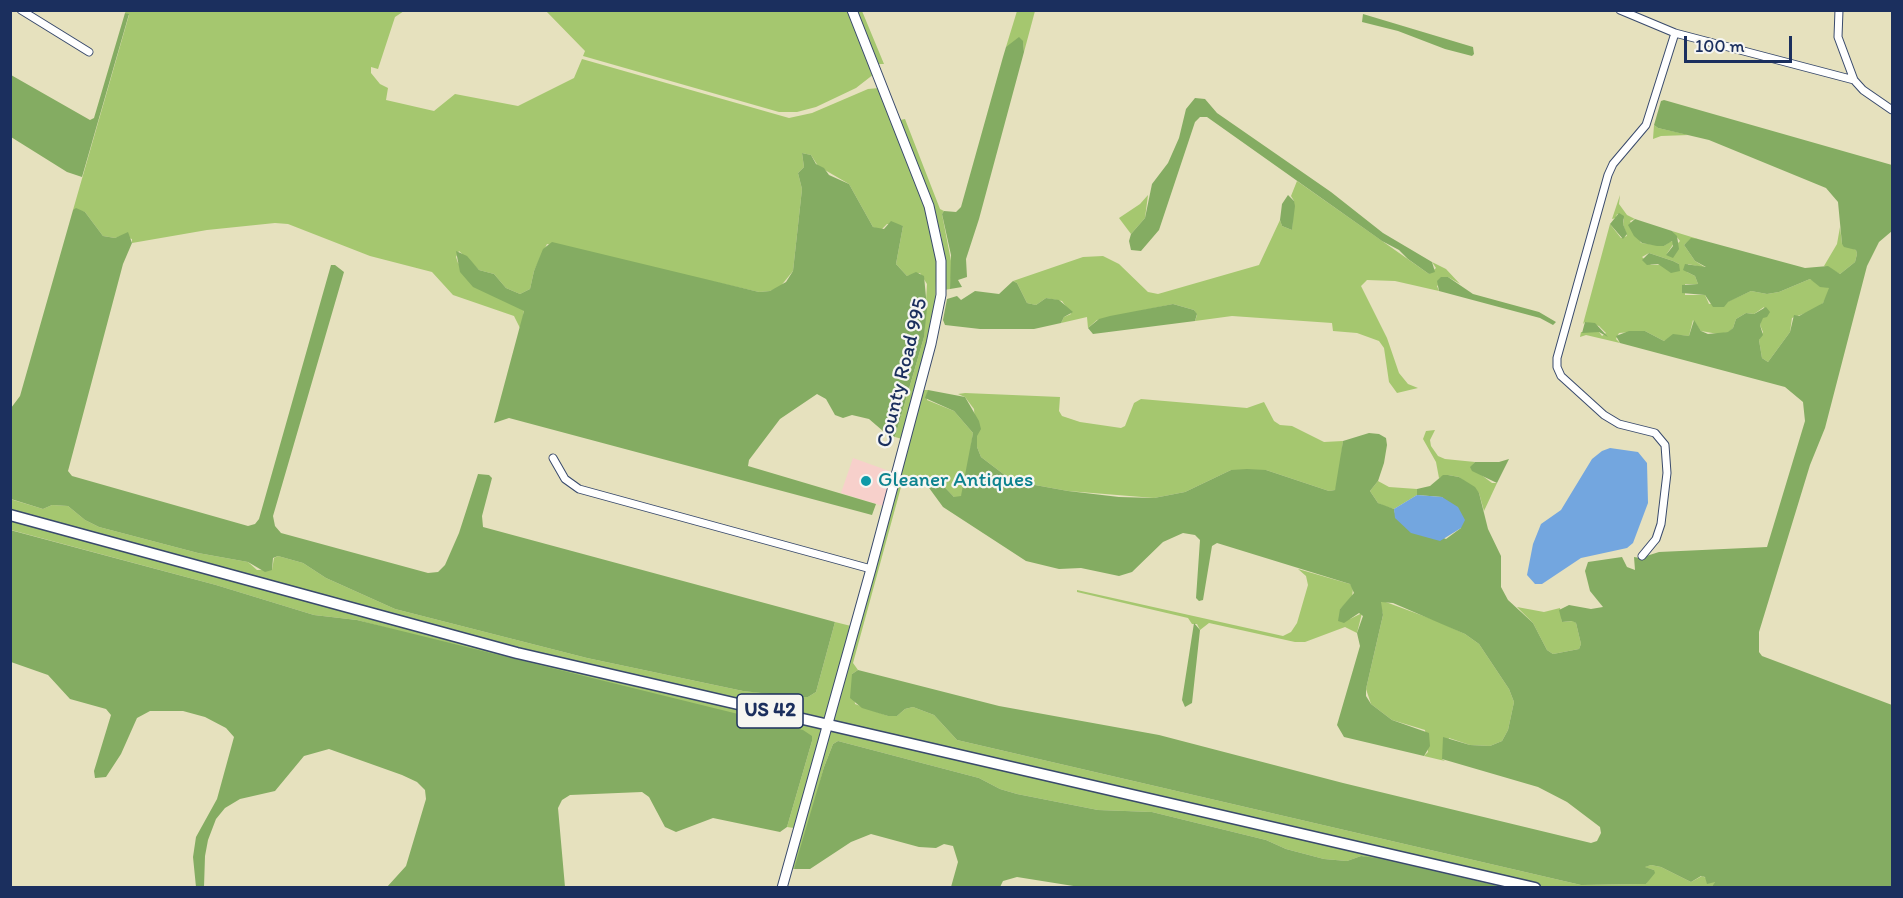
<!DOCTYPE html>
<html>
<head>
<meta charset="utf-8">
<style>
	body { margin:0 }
	#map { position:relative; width:1903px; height:898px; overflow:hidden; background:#e6e1be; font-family:Itim,sans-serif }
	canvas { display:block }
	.frame { position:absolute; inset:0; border:12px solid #1b2f5e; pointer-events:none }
	.scale { position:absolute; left:1684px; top:36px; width:108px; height:27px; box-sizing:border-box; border:3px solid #1b2f5e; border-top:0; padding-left:8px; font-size:18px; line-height:21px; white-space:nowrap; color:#1b2f5e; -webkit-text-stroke:4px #f6f6f2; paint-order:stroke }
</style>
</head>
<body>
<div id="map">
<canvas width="1903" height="898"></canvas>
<div class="frame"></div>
<div class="scale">100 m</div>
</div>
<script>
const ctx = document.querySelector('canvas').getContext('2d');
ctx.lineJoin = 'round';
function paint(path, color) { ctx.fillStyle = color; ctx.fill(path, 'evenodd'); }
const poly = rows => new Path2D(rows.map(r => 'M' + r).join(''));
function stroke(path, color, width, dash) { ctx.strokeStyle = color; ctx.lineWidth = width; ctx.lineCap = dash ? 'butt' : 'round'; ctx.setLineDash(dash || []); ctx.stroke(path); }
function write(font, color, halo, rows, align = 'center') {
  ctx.font = font + ' Itim,sans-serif'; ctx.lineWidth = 4.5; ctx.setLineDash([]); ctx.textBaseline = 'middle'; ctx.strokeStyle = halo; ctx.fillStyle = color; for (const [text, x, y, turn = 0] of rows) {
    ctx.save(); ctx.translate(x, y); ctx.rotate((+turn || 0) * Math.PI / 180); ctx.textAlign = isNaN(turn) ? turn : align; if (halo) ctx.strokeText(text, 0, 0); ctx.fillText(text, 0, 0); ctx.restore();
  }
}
const built = poly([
	[853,458,892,472,883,506,841,493]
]);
const green = poly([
	[126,11,404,11,395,17,378,69,371,67,371,73,380,84,388,88,386,100,434,111,455,94,518,106,574,78,582,59,789,118,812,113,868,89,879,88,925,205,937,252,935,310,902,439,895,437,924,337,927,284,920,273,907,276,896,264,903,226,887,224,881,230,873,227,849,184,818,166,811,155,802,153,804,167,798,173,802,189,793,271,780,287,770,291,759,292,547,244,534,271,530,289,520,294,506,288,494,274,479,270,459,251,456,257,458,263,524,310,521,330,514,316,453,295,432,272,370,256,288,224,275,223,207,230,132,243,132,239,121,236,115,238,103,236,85,212,73,210,129,15,125,13],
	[546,11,848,11,874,74,856,88,816,107,797,112,779,112,583,56,585,51],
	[856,11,862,11,884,64,877,64],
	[1017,11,1035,11,1024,52,1023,42,1006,47],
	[905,119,940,209,944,211,942,214,952,266,950,289,944,290,945,263,941,235,930,197,900,120],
	[1654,125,1658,128,1689,135,1661,136,1653,139],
	[1297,181,1429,274,1436,268,1432,262,1446,269,1460,284,1448,277,1437,286,1439,291,1395,281,1367,280,1361,286,1387,338,1399,373,1408,384,1418,388,1397,393,1389,382,1384,348,1379,341,1357,333,1333,331,1332,323,1232,316,1195,321,1197,315,1194,310,1173,304,1097,320,1088,328,1087,317,1061,323,1064,317,1071,314,1062,301,1046,298,1036,305,1027,303,1017,283,1013,281,1083,257,1103,256,1119,264,1148,292,1158,294,1259,265,1280,220,1282,226,1292,230,1294,201,1291,196],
	[1148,195,1145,218,1131,234,1119,218,1140,204],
	[1620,195,1619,204,1627,215,1635,219,1630,221,1641,243,1664,246,1671,241,1674,243,1666,255,1680,241,1672,231,1698,239,1691,239,1684,245,1695,261,1706,268,1688,264,1687,272,1695,276,1698,284,1685,284,1685,295,1705,295,1709,304,1727,302,1751,291,1767,294,1779,292,1810,279,1829,288,1829,292,1823,303,1814,310,1792,318,1790,332,1768,362,1762,358,1759,340,1763,332,1760,325,1764,307,1754,314,1746,313,1736,319,1733,328,1729,332,1718,334,1701,331,1693,320,1689,336,1677,335,1664,341,1645,331,1619,333,1616,339,1620,343,1586,335,1580,337,1581,332,1599,332,1602,336,1606,333,1599,326,1585,322,1583,324,1610,224,1621,238,1627,236,1623,224,1624,219,1617,214,1616,218,1612,219],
	[1649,253,1673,261,1679,264,1651,265,1642,257],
	[1840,227,1842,244,1856,250,1857,254,1855,262,1840,274,1824,266,1837,244],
	[923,390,928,390,927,400,954,411,973,433,965,488,961,497,954,497,936,478,926,477,924,481,917,476,904,476,853,663,858,670,852,674,855,704,888,716,897,716,905,709,913,707,934,715,957,740,1581,885,1646,884,1654,870,1644,867,1651,865,1661,867,1691,882,1702,876,1715,882,1714,886,1541,887,833,721],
	[965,393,1060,397,1059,411,1062,416,1080,422,1121,428,1125,426,1134,403,1141,399,1247,408,1264,402,1274,421,1280,425,1292,426,1324,442,1343,441,1338,484,1335,490,1329,491,1266,470,1231,470,1185,492,1154,498,1068,491,1024,483,1006,476,981,457,977,447,974,409,965,397,958,394],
	[1435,430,1430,440,1431,446,1438,456,1445,459,1475,462,1471,467,1492,483,1497,483,1484,511,1479,493,1459,477,1448,475,1439,478,1436,462,1423,439,1426,431],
	[1378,481,1389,487,1417,489,1417,495,1394,509,1384,506,1378,503,1370,491],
	[10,499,43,509,52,505,68,506,85,520,99,527,198,553,248,562,257,570,272,570,274,558,278,556,303,563,326,578,395,609,587,658,743,691,808,697,816,692,835,622,851,626,825,718,542,655,11,510],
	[10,518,823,726,794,828,787,827,812,741,357,620,314,615,216,585,11,530],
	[1298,569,1350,584,1353,588,1352,598,1340,609,1350,619,1362,613,1357,633,1345,627,1305,642,1295,642,1209,623,1200,630,1197,624,1192,624,1188,618,1077,592,1077,590,1283,636,1291,632,1297,623,1308,585,1306,576],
	[1383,601,1437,621,1465,634,1479,644,1509,689,1514,702,1508,730,1502,741,1490,746,1470,745,1449,738,1442,759,1445,761,1424,756,1428,752,1425,730,1392,720,1371,704,1366,689,1383,615,1380,603],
	[1517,607,1544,612,1560,608,1562,622,1573,621,1576,623,1581,644,1579,649,1553,654,1547,650,1533,623],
	[830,727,1530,887,1503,887,1361,856,1347,861,1324,859,1286,849,1266,840,1152,812,1098,810,1017,794,1000,789,979,778,838,741,833,744,824,767,802,850,794,869,790,868]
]);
const forest = poly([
	[125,13,129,14,82,177,67,172,11,137,11,75,90,120,94,118],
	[1363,14,1473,47,1474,54,1472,56,1445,49,1398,31,1362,22],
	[1019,37,1023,41,1024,52,979,219,966,259,967,277,958,280,962,287,950,289,951,255,942,214,944,211,956,212,961,207,1003,57,1006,47],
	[1195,98,1205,99,1217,113,1331,192,1383,233,1432,262,1435,272,1429,274,1408,259,1399,250,1382,241,1207,117,1200,117,1195,122,1159,230,1141,251,1131,250,1129,241,1131,234,1145,218,1152,184,1168,163,1179,138,1186,109],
	[1664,100,1892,165,1892,231,1879,242,1867,266,1825,428,1810,465,1759,632,1759,652,1762,656,1892,705,1892,887,1712,887,1715,882,1707,884,1705,877,1701,876,1691,882,1661,867,1651,865,1645,867,1654,870,1655,873,1646,884,1581,885,957,740,934,715,913,707,905,709,897,716,888,716,862,708,850,698,852,674,858,670,999,706,1159,735,1343,783,1591,843,1597,841,1601,833,1600,827,1567,802,1538,787,1442,759,1443,737,1470,745,1490,746,1502,741,1508,730,1514,702,1509,689,1479,644,1465,634,1393,603,1381,602,1383,615,1366,689,1366,696,1371,704,1392,720,1429,733,1430,746,1424,756,1344,737,1337,725,1360,646,1357,633,1363,616,1359,613,1344,623,1338,621,1340,609,1354,593,1350,584,1217,543,1212,546,1203,600,1199,601,1196,598,1200,540,1195,535,1183,533,1163,542,1132,572,1119,576,1081,568,1059,569,1026,561,943,507,924,481,926,477,936,478,954,497,961,496,973,433,954,411,925,398,928,390,965,397,979,421,981,429,977,436,977,447,981,457,1006,476,1024,483,1068,491,1119,497,1154,498,1185,492,1231,470,1247,469,1266,470,1329,491,1335,490,1343,441,1369,433,1379,434,1386,438,1387,445,1384,463,1378,481,1370,491,1378,503,1394,509,1396,518,1446,539,1461,528,1442,497,1417,495,1417,489,1430,486,1443,475,1448,475,1459,477,1475,487,1479,493,1488,529,1501,556,1501,587,1508,600,1533,623,1547,650,1553,654,1579,649,1581,644,1576,623,1572,621,1562,622,1559,610,1569,605,1591,609,1603,607,1590,591,1585,571,1588,562,1622,557,1627,567,1635,570,1634,557,1640,558,1659,552,1767,547,1805,421,1803,402,1785,387,1620,343,1616,336,1629,331,1645,331,1664,341,1673,334,1689,336,1694,320,1701,331,1708,334,1728,332,1733,328,1736,319,1746,313,1754,314,1766,307,1770,312,1767,317,1763,318,1760,325,1763,335,1759,340,1762,358,1768,362,1790,332,1794,315,1799,316,1823,303,1829,288,1820,287,1810,279,1779,292,1767,294,1751,291,1728,302,1724,307,1713,307,1705,295,1682,293,1682,285,1698,284,1695,276,1683,270,1685,264,1706,267,1695,261,1684,245,1691,238,1698,239,1805,268,1828,266,1840,274,1855,262,1857,254,1856,250,1844,247,1842,244,1838,202,1826,188,1709,140,1658,128,1654,125,1661,101],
	[802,153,811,155,816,164,824,168,829,175,849,184,873,227,884,229,891,221,903,226,896,264,907,276,916,272,924,276,927,308,924,337,895,437,883,431,869,419,852,415,843,418,835,415,826,399,817,394,780,419,749,460,748,466,876,504,872,515,509,418,494,423,524,311,473,287,460,272,456,251,467,256,479,270,494,274,506,288,520,294,530,289,534,271,543,249,552,242,759,292,770,291,786,282,793,271,802,189,798,173,804,167],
	[1288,195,1294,201,1295,206,1292,230,1282,226,1280,220,1282,204],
	[76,208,85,212,103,236,115,238,128,232,132,243,123,264,68,471,72,476,248,526,255,524,259,519,331,265,335,265,344,272,273,516,275,526,281,533,428,573,438,572,445,565,459,533,478,474,489,475,492,478,482,516,483,527,835,622,816,692,808,697,797,697,743,691,587,658,395,609,326,578,303,563,278,556,273,558,272,570,265,572,248,562,198,553,99,527,85,520,68,506,52,505,43,509,11,499,11,408,20,396,73,210],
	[1619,213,1624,216,1623,224,1627,234,1623,239,1610,224],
	[1635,219,1672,231,1677,236,1679,249,1673,258,1666,255,1673,246,1672,241,1664,246,1657,246,1642,243,1634,236,1628,225],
	[1649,253,1673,261,1679,264,1680,271,1671,273,1658,264,1647,265,1642,260],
	[1441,277,1448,277,1473,294,1539,312,1556,322,1553,325,1540,318,1439,291,1437,281],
	[1013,281,1017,283,1027,303,1036,305,1046,298,1059,300,1073,312,1064,317,1061,323,1034,329,980,329,945,325,943,320,947,299,957,296,961,300,975,291,999,294],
	[1173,304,1194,310,1197,314,1195,321,1093,334,1088,328,1099,319,1110,316],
	[1585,322,1595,323,1608,337,1599,332,1582,333],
	[1509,459,1497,483,1472,471,1470,467,1475,462,1499,462],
	[10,530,216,585,314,615,357,620,803,730,812,736,812,741,787,827,780,832,713,818,676,832,665,827,649,797,642,792,570,795,562,800,558,808,565,887,387,887,406,866,426,799,425,790,417,782,402,775,329,749,304,756,275,791,240,799,225,808,216,819,208,840,205,856,204,887,196,887,193,857,196,837,217,799,234,737,226,728,205,717,183,711,150,711,137,718,121,754,106,777,95,778,94,771,111,715,106,709,70,699,48,675,11,662],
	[1194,623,1200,630,1192,703,1185,707,1182,700],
	[838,741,979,778,1000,789,1017,794,1098,810,1152,812,1266,840,1286,849,1324,859,1347,861,1361,856,1376,858,1503,887,1086,888,1017,877,1003,881,1000,887,951,887,958,862,953,846,944,844,936,848,919,847,871,834,851,842,810,869,794,869,824,767,833,744]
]);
const water = poly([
	[1610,448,1638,452,1647,463,1648,503,1633,543,1627,548,1581,558,1542,584,1535,584,1527,575,1533,544,1541,524,1561,510,1592,459,1602,451],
	[1417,495,1442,497,1458,507,1465,520,1461,528,1440,541,1411,533,1395,518,1394,509]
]);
const street = poly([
	[21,10,89,52],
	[1620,10,1675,33,1854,80,1863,90,1892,110],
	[1839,10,1838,37,1854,80],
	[553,458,565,479,579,489,871,569],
	[1642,556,1656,539,1661,524,1667,473,1665,445,1655,433,1619,424,1604,415,1561,376,1557,367,1557,358,1608,175,1613,164,1646,125,1675,33]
]);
const secondary = poly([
	[782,888,871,569,931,344,941,295,941,261,929,206,852,10]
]);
const primary = poly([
	[10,515,517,653,1535,888]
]);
const markers = [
	[866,481,6,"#0f9aa8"]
];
const shields = [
	[770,711,66]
];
const shieldNames = [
	["US 42",770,711]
];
const streetNames = [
	["County Road 995",903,373,-76]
];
const cultureNames = [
	["Gleaner Antiques",878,481]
];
paint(built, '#f7d0cb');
paint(green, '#a5c76f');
paint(forest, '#84ac62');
paint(water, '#73a6df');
stroke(street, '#394a6c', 9);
stroke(secondary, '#394a6c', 11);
stroke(primary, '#394a6c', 13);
stroke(street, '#fff', 7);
stroke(secondary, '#fff', 9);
stroke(primary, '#fff', 10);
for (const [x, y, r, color] of markers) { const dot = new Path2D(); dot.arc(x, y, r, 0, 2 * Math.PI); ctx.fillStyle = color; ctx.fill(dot); stroke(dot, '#f6f6f2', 2); }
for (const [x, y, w] of shields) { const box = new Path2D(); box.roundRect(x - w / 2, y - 17, w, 34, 4.5); ctx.fillStyle = '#f6f6f2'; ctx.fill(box); stroke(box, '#1b2f5e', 1.5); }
write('bold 20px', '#1b2f5e', null, shieldNames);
write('21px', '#1b2f5e', '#f6f6f2', streetNames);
write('21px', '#0d838f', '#f6f6f2', cultureNames, 'left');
</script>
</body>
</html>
